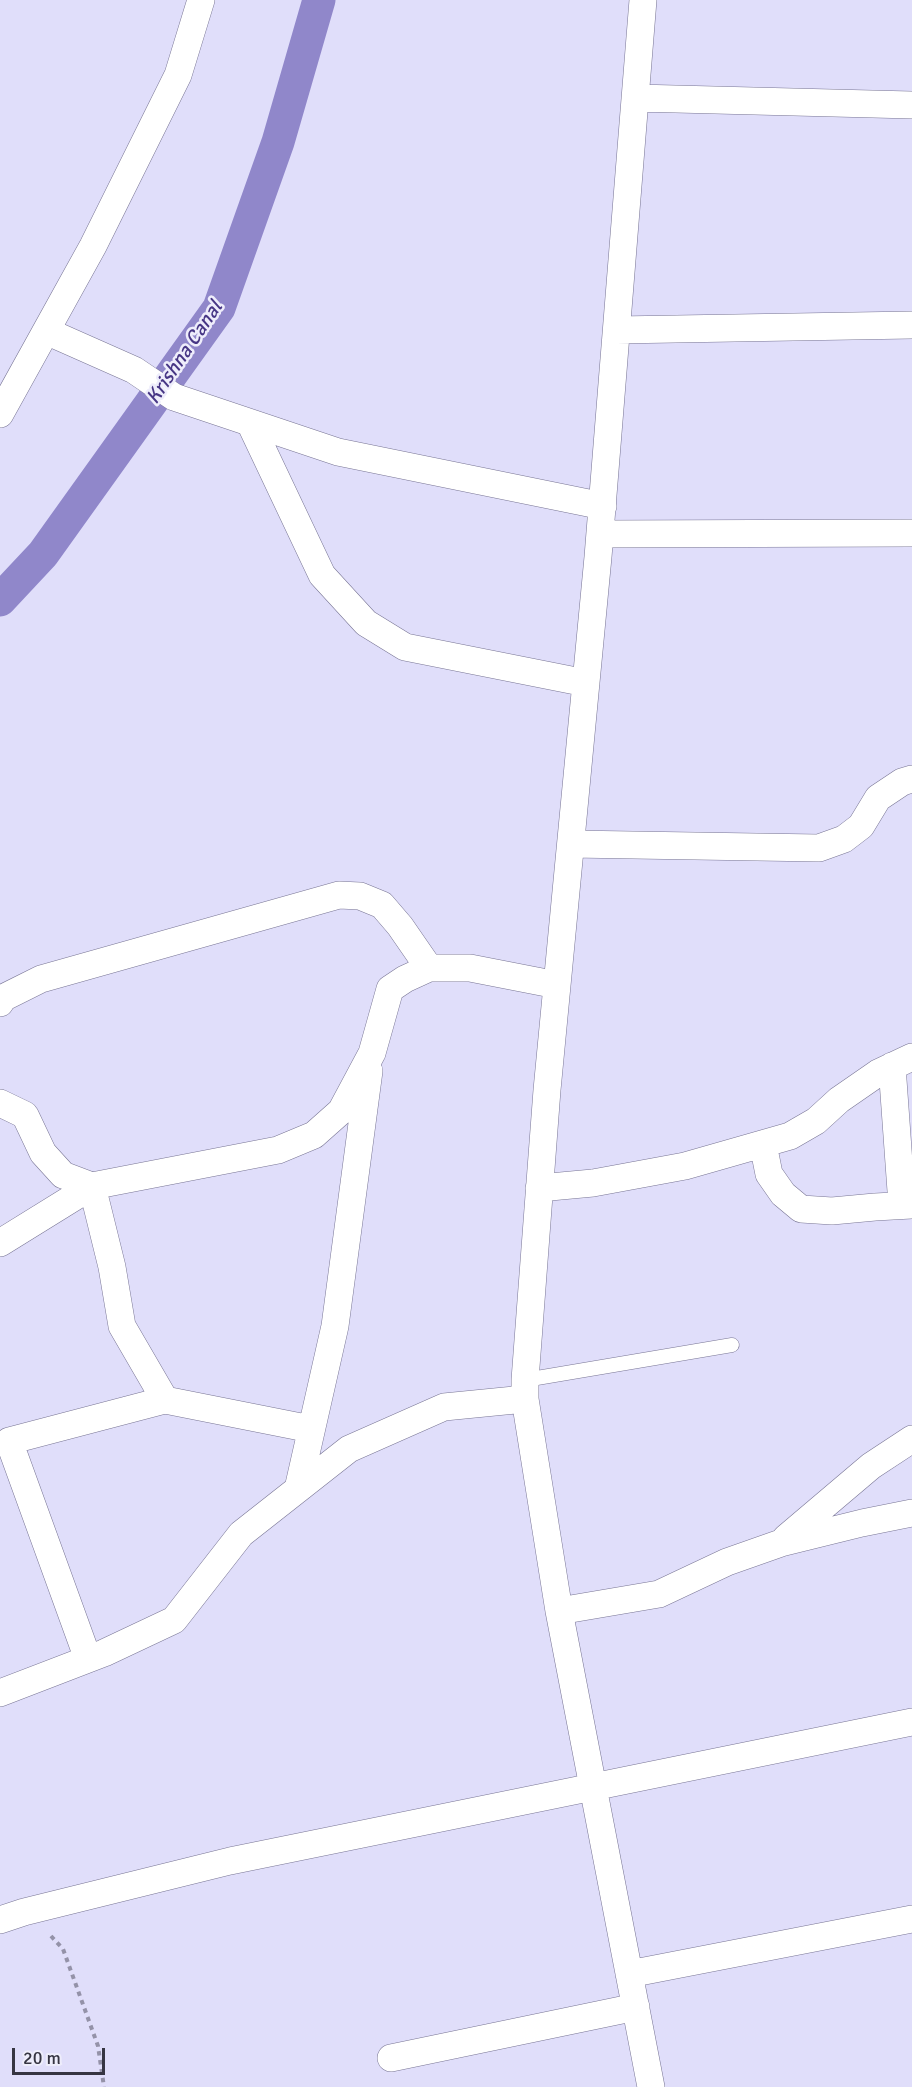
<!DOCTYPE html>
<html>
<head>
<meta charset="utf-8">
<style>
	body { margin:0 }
	#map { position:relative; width:912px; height:2087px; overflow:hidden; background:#e0defa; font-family:Signika,sans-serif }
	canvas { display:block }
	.scale { position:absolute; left:12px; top:2048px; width:93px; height:27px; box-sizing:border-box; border:3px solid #363542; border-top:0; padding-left:8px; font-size:18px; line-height:21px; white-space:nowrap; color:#363542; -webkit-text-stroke:4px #eeedfb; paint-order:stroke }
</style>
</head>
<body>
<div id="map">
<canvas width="912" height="2087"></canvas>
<div class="scale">20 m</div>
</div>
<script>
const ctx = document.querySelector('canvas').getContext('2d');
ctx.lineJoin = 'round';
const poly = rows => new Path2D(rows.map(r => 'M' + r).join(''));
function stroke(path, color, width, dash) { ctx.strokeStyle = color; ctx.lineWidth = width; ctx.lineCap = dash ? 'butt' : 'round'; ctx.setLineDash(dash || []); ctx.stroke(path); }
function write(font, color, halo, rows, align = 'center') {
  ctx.font = font + ' Signika,sans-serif'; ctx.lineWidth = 5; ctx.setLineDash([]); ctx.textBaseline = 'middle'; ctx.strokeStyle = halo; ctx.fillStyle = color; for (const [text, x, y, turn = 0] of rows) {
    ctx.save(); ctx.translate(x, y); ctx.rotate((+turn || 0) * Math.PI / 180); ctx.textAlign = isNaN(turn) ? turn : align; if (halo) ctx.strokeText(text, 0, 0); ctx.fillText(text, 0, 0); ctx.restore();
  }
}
const canal = poly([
	[0,600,43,554,219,308,278,142,319,0]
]);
const path = poly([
	[51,1936,63,1949,98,2046,104,2087]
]);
const service = poly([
	[525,1380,732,1345]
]);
const minor = poly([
	[643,0,598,557,547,1090,525,1380,525,1399,559,1611,651,2087],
	[636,98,912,105],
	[617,330,912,325],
	[46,331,134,370,174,397,338,452,603,506],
	[0,414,93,246,178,75,201,0],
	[250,423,322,575,366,623,405,647,586,683],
	[600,534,912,533],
	[571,844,819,848,844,839,861,826,878,798,902,782,912,779],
	[0,1003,3,998,41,979,339,895,360,896,382,905,400,926,429,968],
	[892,1066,902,1205],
	[0,1103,25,1115,43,1153,63,1175,92,1186,278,1150,314,1135,341,1111,372,1053,390,989,405,979,429,968,470,968,557,985],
	[763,1144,769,1174,783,1194,801,1209,832,1211,875,1207,912,1205],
	[539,1188,593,1183,685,1166,790,1136,816,1121,839,1100,878,1073,912,1057],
	[0,1243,92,1186,112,1267,122,1326,165,1400,9,1441,88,1659],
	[165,1400,311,1429],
	[298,1489,335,1326,369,1071],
	[786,1538,871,1466,912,1439],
	[559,1611,659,1594,727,1562,781,1543,862,1523,912,1513],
	[0,1693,104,1653,174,1620,241,1534,349,1449,444,1407,525,1399],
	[0,1920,24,1912,230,1861,912,1722],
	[629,1974,912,1919],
	[391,2058,636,2007]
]);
const waterNames = [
	["Krishna Canal",185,353,-56]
];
stroke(canal, '#9087ca', 33);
stroke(service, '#787594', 15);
stroke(minor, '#787594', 28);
stroke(path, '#9492a8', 4, [4.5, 4.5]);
stroke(service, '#fff', 14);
stroke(minor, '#fff', 27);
write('italic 20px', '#473685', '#eeedfb', waterNames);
</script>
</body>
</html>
